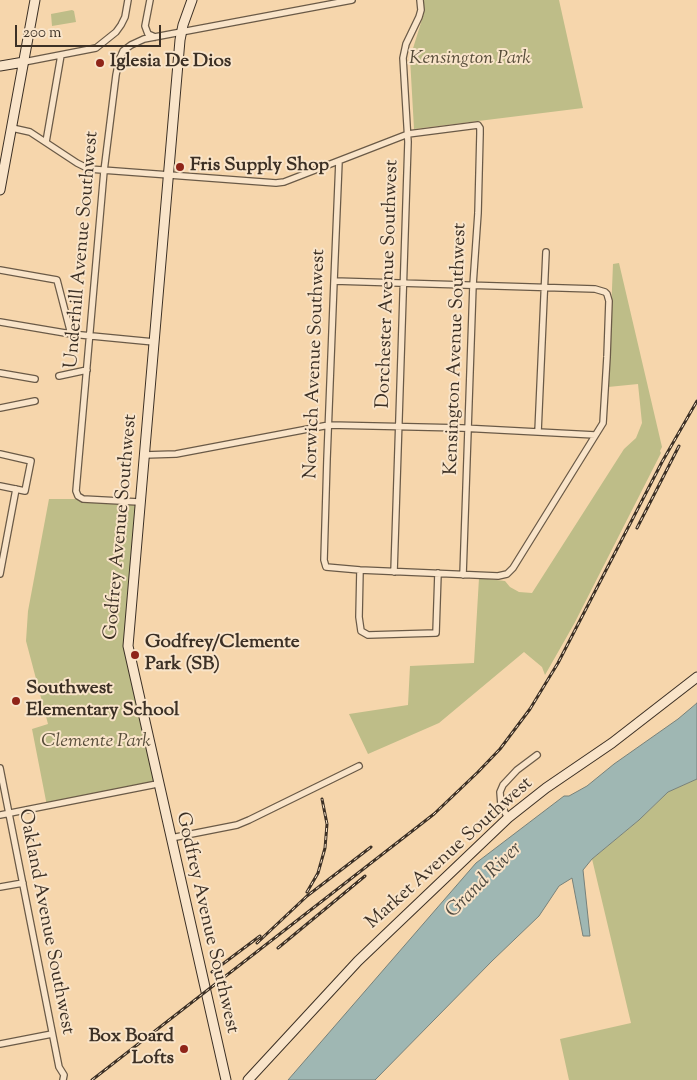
<!DOCTYPE html>
<html>
<head>
<meta charset="utf-8">
<style>
	body { margin:0 }
	#map { position:relative; width:697px; height:1080px; overflow:hidden; background:#f6d6ac; font-family:"Sorts Mill Goudy",serif }
	canvas { display:block }
	.scale { position:absolute; left:15px; top:25px; width:146px; height:22px; box-sizing:border-box; border:2px solid #3c3025; border-top:0; padding-left:6px; font-size:15px; line-height:18px; white-space:nowrap; color:#3c3025; -webkit-text-stroke:4px #f9e4c9; paint-order:stroke }
</style>
</head>
<body>
<div id="map">
<canvas width="697" height="1080"></canvas>
<div class="scale">200 m</div>
</div>
<script>
const ctx = document.querySelector('canvas').getContext('2d');
ctx.lineJoin = 'round';
function paint(path, color) { ctx.fillStyle = color; ctx.fill(path, 'evenodd'); }
const poly = rows => new Path2D(rows.map(r => 'M' + r).join(''));
function stroke(path, color, width, dash) { ctx.strokeStyle = color; ctx.lineWidth = width; ctx.lineCap = dash ? 'butt' : 'round'; ctx.setLineDash(dash || []); ctx.stroke(path); }
function write(font, color, halo, rows, align = 'center') {
  ctx.font = font + ' "Sorts Mill Goudy",serif'; ctx.lineWidth = 4; ctx.setLineDash([]); ctx.textBaseline = 'middle'; ctx.strokeStyle = halo; ctx.fillStyle = color; for (const [text, x, y, turn = 0] of rows) {
    ctx.save(); ctx.translate(x, y); ctx.rotate((+turn || 0) * Math.PI / 180); ctx.textAlign = isNaN(turn) ? turn : align; if (halo) ctx.strokeText(text, 0, 0); ctx.fillText(text, 0, 0); ctx.restore();
  }
}
const green = poly([
	[424,0,559,0,583,108,414,129,410,58,424,13],
	[72,10,74,11,76,22,52,26,51,14],
	[619,263,662,447,660,451,661,453,574,624,545,675,542,667,524,652,439,723,368,754,349,714,408,705,410,666,474,663,479,578,505,581,510,587,519,592,532,593,624,449,636,438,642,423,638,384,608,387,613,264],
	[49,499,83,499,139,502,128,641,157,784,47,806,32,729,48,724,26,641,28,611],
	[697,779,697,1080,569,1080,560,1039,631,1023,592,859,639,820,668,792]
]);
const water = poly([
	[697,703,697,779,668,792,639,820,592,859,583,870,590,936,583,936,572,878,559,886,539,916,492,961,375,1080,288,1080,476,863,564,796,569,796,587,786,614,764,678,719,697,703]
]);
const minor = poly([
	[150,0,145,26,148,34,155,37],
	[24,62,96,48,116,32,121,25,125,17,128,0],
	[12,128,30,132,77,163,89,169,276,183,284,182,408,134,478,125,480,128,480,134,478,213,473,285,463,575],
	[46,142,61,55],
	[0,270,57,280,71,334],
	[334,281,595,289,605,292,607,294,609,301,607,357,603,423,513,568,507,574,498,576,360,570,326,567,324,560,327,459,334,281,339,161],
	[0,322,71,334,154,342],
	[0,373,35,379],
	[59,376,87,370],
	[0,408,35,401],
	[538,432,546,252],
	[0,454,31,461,25,491,0,486],
	[144,455,176,454,329,425,462,428,595,435],
	[139,502,83,499,78,496,76,491,104,171,116,75,119,60,123,51,131,45,144,39,352,0],
	[360,570,359,617,361,631,368,635,436,633,438,573],
	[394,572,408,142,403,58,406,44,419,17,421,10,420,0],
	[0,574,16,489],
	[0,768,59,1067,64,1075,63,1080],
	[0,815,157,784],
	[508,818,501,805,500,792,503,785,517,770,537,755],
	[171,838,237,825,249,820,359,766],
	[0,887,23,883],
	[0,1044,52,1034]
]);
const secondary = poly([
	[192,0,183,25,180,40,128,646,226,1080],
	[0,66,24,62],
	[0,190,35,0],
	[248,1080,358,961,508,818,546,788,612,743,697,677]
]);
const rail = poly([
	[637,528,679,446],
	[307,892,318,873,325,848,327,824,322,799],
	[257,943,307,896,371,847],
	[278,948,365,876],
	[212,972,260,936],
	[92,1080,434,814,478,772,500,749,530,709,558,663,662,462,697,401]
]);
const markers = [
	[100,63,5,"#8f2418"],
	[180,167,5,"#8f2418"],
	[135,655,5,"#8f2418"],
	[16,701,5,"#8f2418"],
	[184,1049,5,"#8f2418"]
];
const parkNames = [
	["Kensington Park",470,60],
	["Clemente Park",96,743]
];
const poiNames = [
	["Iglesia De Dios",110,63],
	["Fris Supply Shop",190,167],
	["Godfrey/Clemente",145,644],
	["Park (SB)",145,666],
	["Southwest",26,690],
	["Elementary School",26,712],
	["Box Board",174,1038,"right"],
	["Lofts",174,1060,"right"]
];
const streetNames = [
	["Underhill Avenue Southwest",83,250,-85],
	["Dorchester Avenue Southwest",389,284,-88],
	["Kensington Avenue Southwest",457,349,-88],
	["Norwich Avenue Southwest",316,364,-88],
	["Godfrey Avenue Southwest",122,527,-85],
	["Market Avenue Southwest",450,854,-42],
	["Oakland Avenue Southwest",45,922,79],
	["Godfrey Avenue Southwest",206,923,77]
];
const waterNames = [
	["Grand River",485,881,-45]
];
paint(green, '#bebd88');
paint(water, '#9fb7b3');
stroke(water, '#77817a', 1);
stroke(minor, '#6a5a47', 8);
stroke(secondary, '#3c3025', 11);
stroke(minor, '#f9e4c9', 5.5);
stroke(secondary, '#f9e4c9', 9);
stroke(rail, '#3c3025', 3);
stroke(rail, '#f9e4c9', 1, [4]);
for (const [x, y, r, color] of markers) { const dot = new Path2D(); dot.arc(x, y, r, 0, 2 * Math.PI); ctx.fillStyle = color; ctx.fill(dot); stroke(dot, '#f9e4c9', 2); }
write('italic 19px', '#564c39', '#f9e4c9', parkNames);
write('bold 19px', '#3c3025', '#f9e4c9', poiNames, 'left');
write('19px', '#3c3025', '#f9e4c9', streetNames);
write('italic 20px', '#504b41', '#f9e4c9', waterNames);
</script>
</body>
</html>
